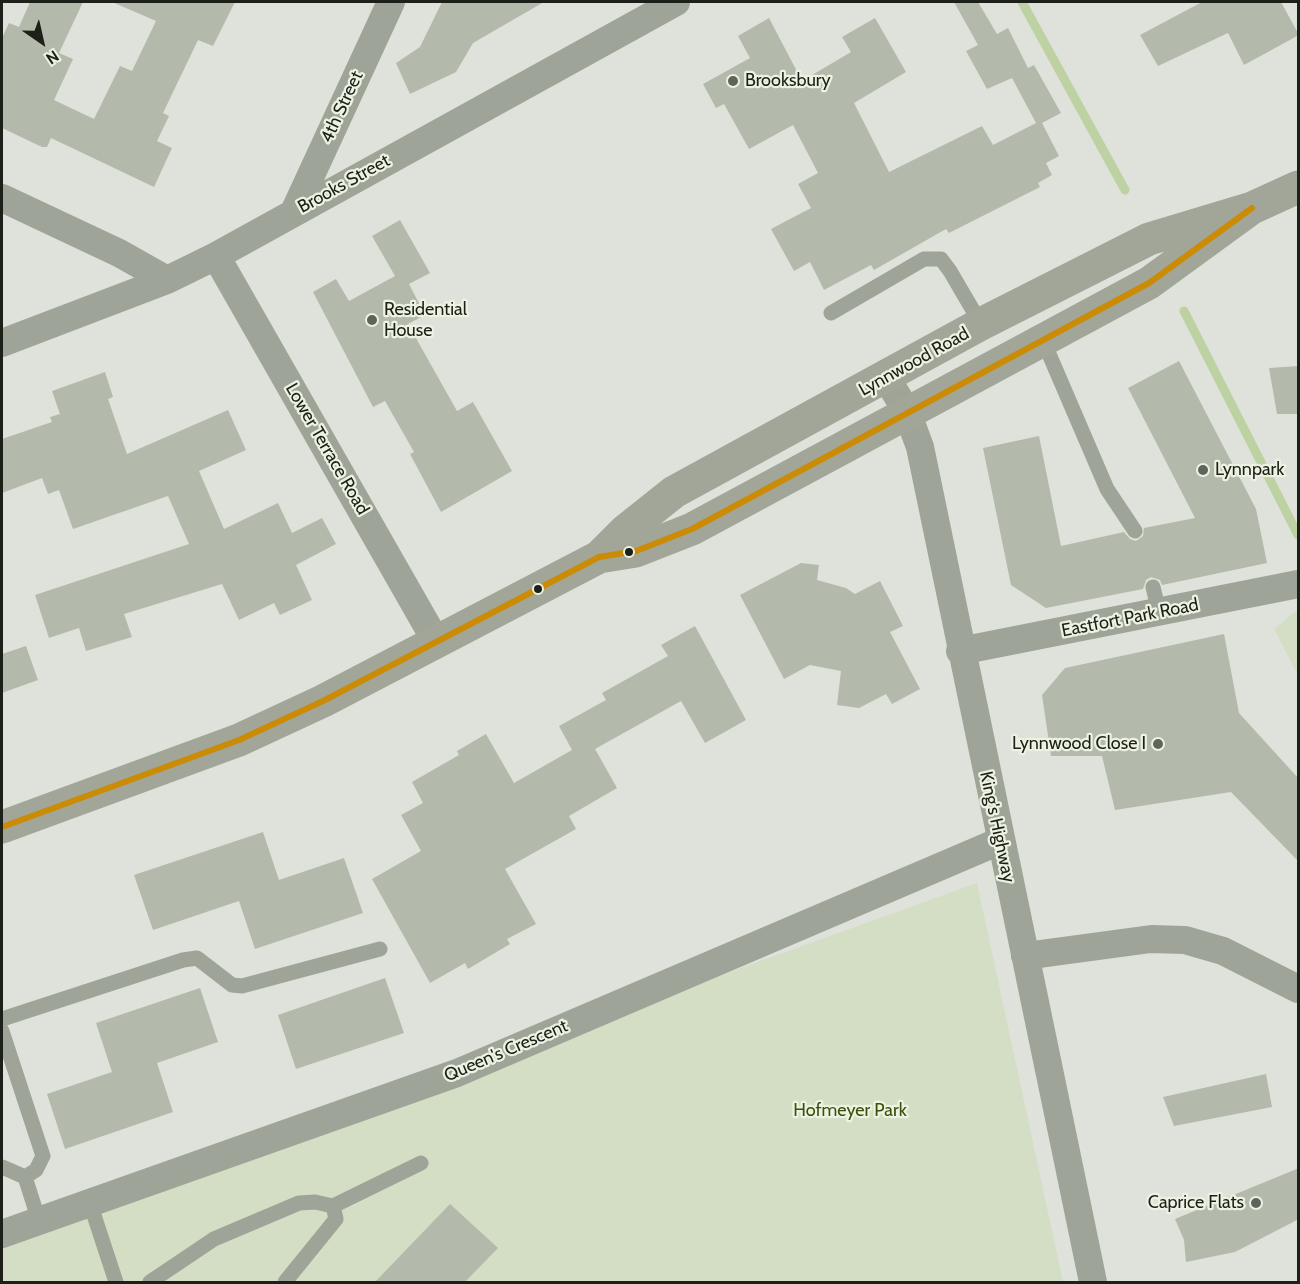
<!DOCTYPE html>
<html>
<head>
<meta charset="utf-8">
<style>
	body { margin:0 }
	#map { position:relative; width:1300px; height:1284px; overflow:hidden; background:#dee2da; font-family:Cabin,sans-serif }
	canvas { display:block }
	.frame { position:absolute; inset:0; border:3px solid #1d1f19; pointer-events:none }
	.north { position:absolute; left:12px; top:12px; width:60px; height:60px; -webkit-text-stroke:4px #ecf3e3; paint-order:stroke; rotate:146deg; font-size:16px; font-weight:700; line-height:24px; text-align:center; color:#1d1f19 }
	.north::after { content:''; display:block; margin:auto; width:21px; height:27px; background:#1d1f19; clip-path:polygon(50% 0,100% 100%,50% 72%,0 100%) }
</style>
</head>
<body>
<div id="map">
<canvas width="1300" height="1284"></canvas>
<div class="frame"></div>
<div class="north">N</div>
</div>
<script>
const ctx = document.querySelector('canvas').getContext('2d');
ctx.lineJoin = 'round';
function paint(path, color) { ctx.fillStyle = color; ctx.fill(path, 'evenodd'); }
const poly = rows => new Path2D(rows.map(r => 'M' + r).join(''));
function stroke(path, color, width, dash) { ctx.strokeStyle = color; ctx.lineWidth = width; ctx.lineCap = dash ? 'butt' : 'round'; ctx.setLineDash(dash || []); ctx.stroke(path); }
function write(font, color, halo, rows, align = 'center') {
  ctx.font = font + ' Cabin,sans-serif'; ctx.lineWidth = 4.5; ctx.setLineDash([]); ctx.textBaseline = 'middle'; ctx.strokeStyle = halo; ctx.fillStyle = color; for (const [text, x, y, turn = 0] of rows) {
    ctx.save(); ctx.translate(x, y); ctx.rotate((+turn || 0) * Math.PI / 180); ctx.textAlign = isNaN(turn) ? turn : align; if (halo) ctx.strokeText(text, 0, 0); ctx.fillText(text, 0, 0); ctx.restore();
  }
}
const green = poly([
	[1298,609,1298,675,1274,629],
	[977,883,1063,1282,2,1282,2,1234]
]);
const stream = poly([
	[1022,2,1125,190],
	[1184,311,1298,535]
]);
const building = poly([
	[30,2,83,2,59,53,73,59,54,100,94,119,120,66,132,71,156,21,112,2,235,2,213,46,198,40,163,113,169,116,157,141,172,148,154,187,51,138,47,147,42,147,2,128,2,38,9,23,19,27],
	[442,2,544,2,473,43,456,72,410,94,396,63,420,47],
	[954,2,978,2,997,34,1008,28,1028,68,1034,65,1061,113,1042,123,1059,156,1046,163,1052,175,1038,183,1040,187,949,233,946,229,874,270,871,265,824,290,810,262,794,271,771,229,811,208,798,184,818,173,793,125,749,149,724,104,716,108,703,84,750,58,738,36,769,18,802,81,851,52,842,37,875,18,906,72,854,103,889,172,982,126,993,145,1036,123,1012,78,987,89,966,51,978,45],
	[1202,2,1281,2,1299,35,1244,65,1228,33,1158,66,1140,35],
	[400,220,430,273,409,284,425,315,408,324,457,411,473,402,512,471,441,512,410,454,414,452,385,401,373,407,313,292,336,279,349,301,395,276,372,236],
	[1179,361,1256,509,1267,563,1162,585,1160,580,1151,577,1146,580,1143,589,1046,608,1011,585,983,448,1039,436,1061,546,1124,532,1130,539,1136,541,1143,536,1144,528,1195,518,1128,388],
	[1299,366,1299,414,1277,414,1269,368],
	[105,372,113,397,108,399,127,454,228,410,246,450,199,471,224,529,278,503,292,533,322,518,336,544,296,565,312,600,280,615,274,603,239,620,222,584,124,614,132,637,86,651,79,628,49,638,35,595,189,544,168,496,73,529,59,490,48,494,42,478,2,493,2,439,52,422,50,417,60,414,52,391],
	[801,563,819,565,817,580,846,588,855,594,880,581,903,626,890,632,920,689,892,704,886,694,859,708,837,705,841,671,810,665,784,679,740,595],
	[695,626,746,720,705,743,681,701,595,749,617,788,569,816,576,829,505,869,536,924,507,939,510,944,468,969,465,963,430,983,372,879,421,851,401,815,423,803,412,782,459,755,457,751,486,734,514,783,572,750,559,726,606,700,602,693,668,656,661,645],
	[1224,634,1239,713,1299,779,1299,862,1231,792,1115,810,1102,756,1051,756,1042,695,1065,668],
	[26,646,38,680,2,693,2,654],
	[263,832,279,880,344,858,363,913,255,949,239,901,153,930,134,875],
	[385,978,404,1033,296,1069,278,1015],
	[200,988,218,1042,157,1063,173,1112,65,1149,47,1094,112,1072,96,1023],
	[1266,1074,1272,1107,1174,1126,1163,1097],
	[1299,1168,1299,1219,1235,1252,1186,1262,1184,1240,1175,1219],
	[450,1204,498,1248,465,1282,375,1282]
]);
const service = poly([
	[831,313,924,259,941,259,950,271,981,324],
	[1043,340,1107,489,1135,531],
	[1153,587,1159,612],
	[2,1019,183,960,197,958,232,985,242,986,380,949],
	[2,1031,43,1156,36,1170,25,1177],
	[2,1167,25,1177],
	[25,1177,39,1221],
	[90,1203,116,1282],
	[333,1206,421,1163],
	[150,1282,214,1239,299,1203,315,1202,333,1206,336,1219,285,1282]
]);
const minor = poly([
	[2,198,119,253,167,280],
	[294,212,391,2],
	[216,256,437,643],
	[2,343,167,280,216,256,676,2],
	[886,377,907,412,920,447,1093,1282],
	[960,651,1298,584],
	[1025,956,1151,939,1185,940,1223,951,1298,989],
	[2,1234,457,1073,1000,841]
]);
const primary = poly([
	[599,557,625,531,674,492,981,324,1149,239,1252,208,1298,187],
	[2,827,239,740,323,701,599,557,636,551,692,529,1149,283,1252,208]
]);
const bus1 = poly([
	[2,827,239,740,323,701,599,557,636,551,692,529,1149,283,1252,208]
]);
const markers = [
	[733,81,6,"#61635d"],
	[372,320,6,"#61635d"],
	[1203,470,6,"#61635d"],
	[629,552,5,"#1d1f19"],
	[538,589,5,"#1d1f19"],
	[1158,744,6,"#61635d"],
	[1256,1203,6,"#61635d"]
];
const poiNames = [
	["Brooksbury",745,81],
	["Residential",384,310],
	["House",384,331],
	["Lynnpark",1215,470],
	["Lynnwood Close I",1146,744,"right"],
	["Caprice Flats",1244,1203,"right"]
];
const streetNames = [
	["4th Street",342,107,-65],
	["Brooks Street",344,184,-29],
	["Lynnwood Road",914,362,-29],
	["Lower Terrace Road",327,449,60],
	["Eastfort Park Road",1130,618,-11],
	["King's Highway",997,827,78],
	["Queen's Crescent",506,1051,-23]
];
const parkNames = [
	["Hofmeyer Park",850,1111]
];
paint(green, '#d3dec5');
stroke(stream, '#bdd1a2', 9);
paint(building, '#b4baab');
stroke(service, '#9ea497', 15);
stroke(minor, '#9ea497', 28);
stroke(primary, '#a1a699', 33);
stroke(bus1, '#cb8b05', 6);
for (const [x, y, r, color] of markers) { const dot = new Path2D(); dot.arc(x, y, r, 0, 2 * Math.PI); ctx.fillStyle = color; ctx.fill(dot); stroke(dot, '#ecf3e3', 2); }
write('18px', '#1d1f19', '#ecf3e3', poiNames, 'left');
write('18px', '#1d1f19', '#ecf3e3', streetNames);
write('18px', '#3a510a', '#ecf3e3', parkNames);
</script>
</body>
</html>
